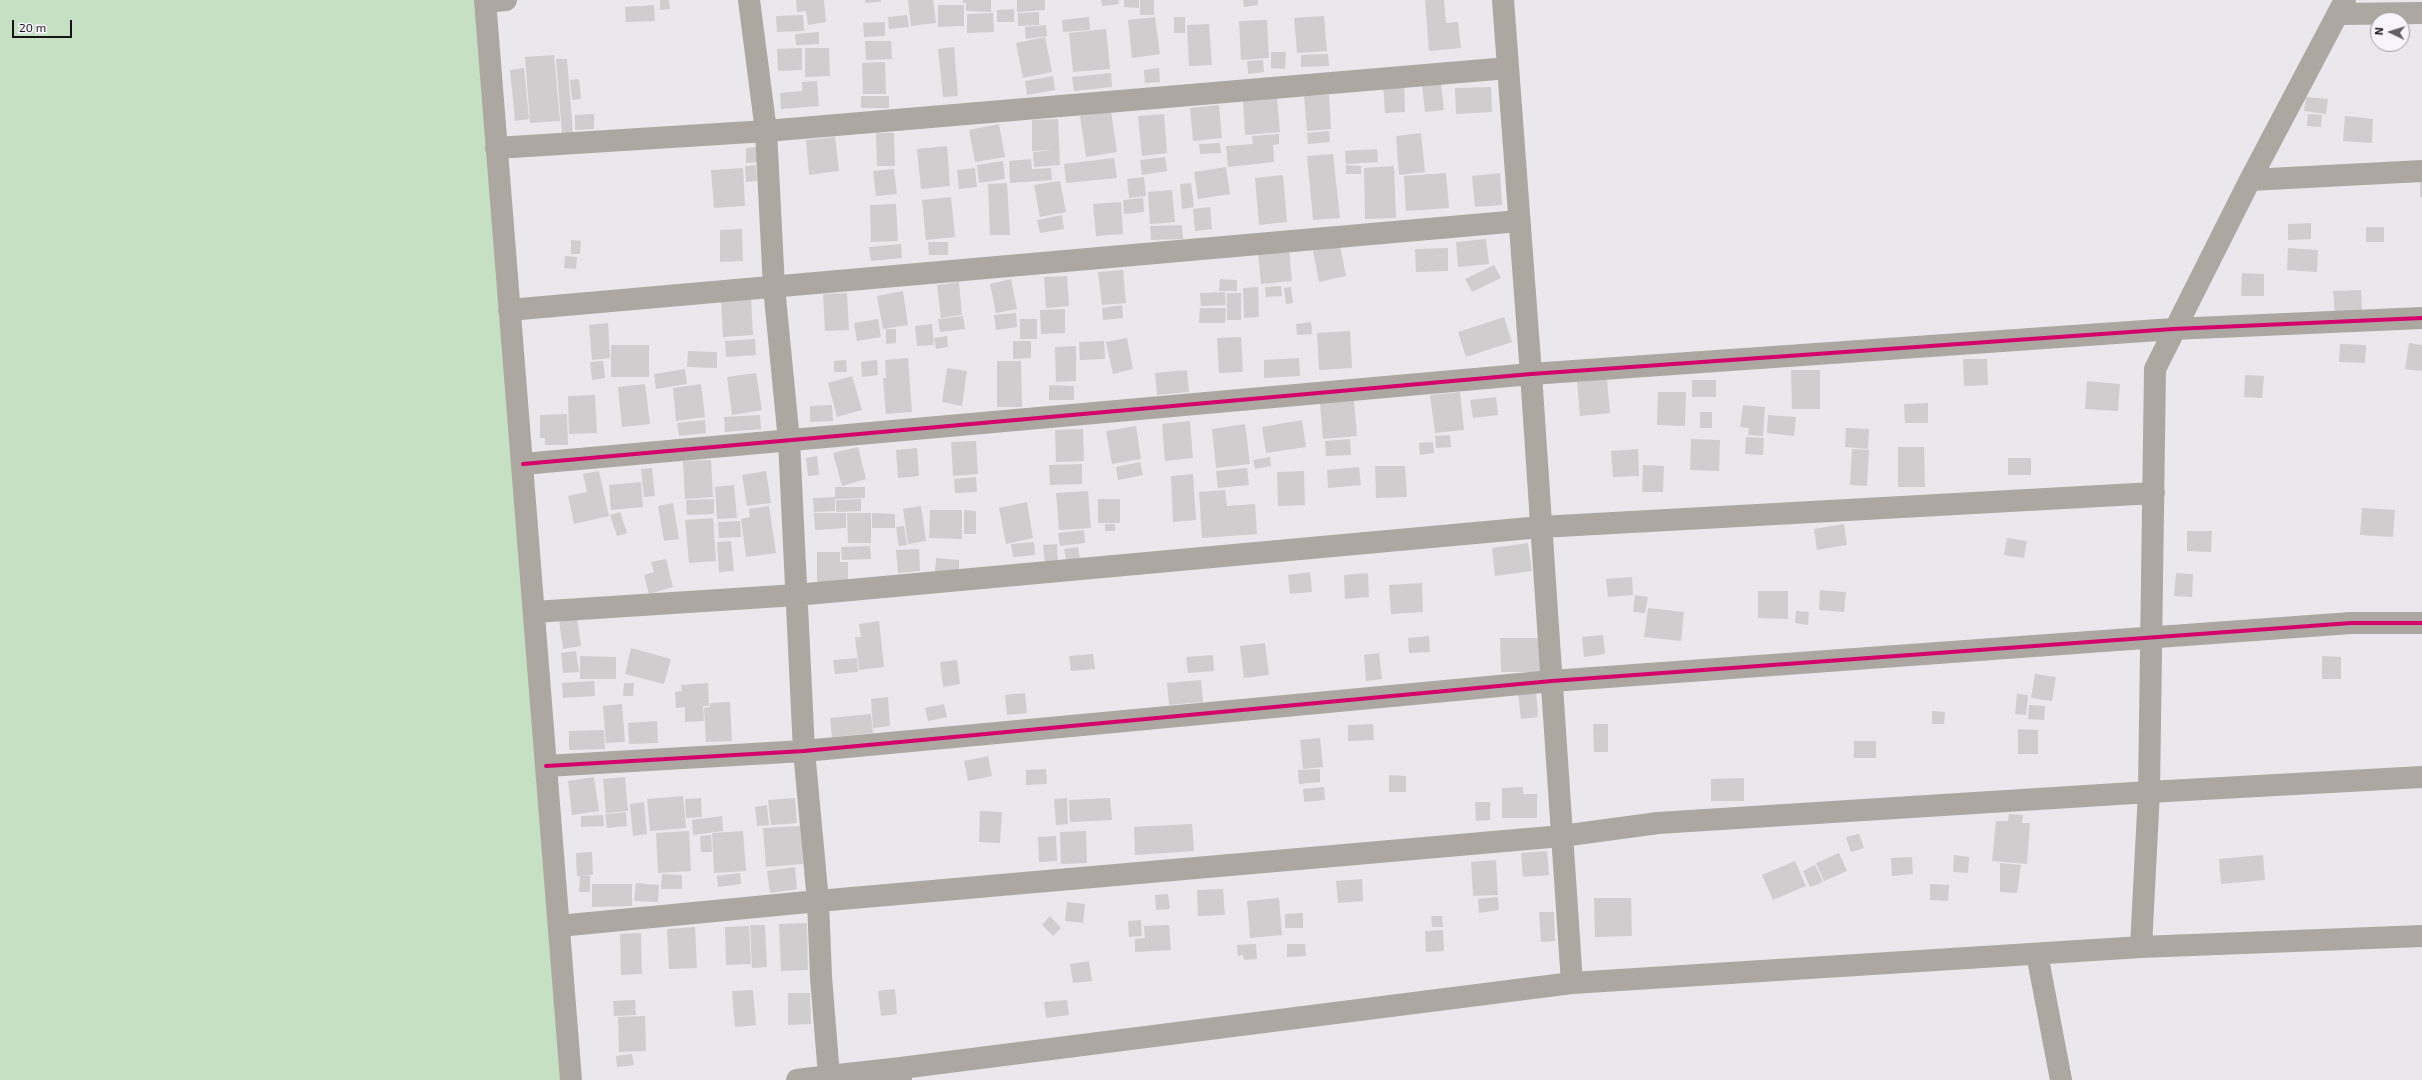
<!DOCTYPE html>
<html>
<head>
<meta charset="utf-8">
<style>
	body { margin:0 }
	#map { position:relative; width:2422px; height:1080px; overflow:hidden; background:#eae8ed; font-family:"Exo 2",sans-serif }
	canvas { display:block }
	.north { position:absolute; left:2370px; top:12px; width:40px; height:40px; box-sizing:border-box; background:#f7f4fb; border:1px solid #9d9a9f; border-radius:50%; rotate:274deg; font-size:11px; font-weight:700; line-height:16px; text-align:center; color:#151416 }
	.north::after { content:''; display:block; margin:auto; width:14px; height:18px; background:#605e61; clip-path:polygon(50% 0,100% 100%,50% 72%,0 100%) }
	.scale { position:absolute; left:12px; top:20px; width:60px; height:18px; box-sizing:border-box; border:2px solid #151416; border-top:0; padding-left:5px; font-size:12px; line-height:14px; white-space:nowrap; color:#151416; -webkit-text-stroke:3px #f7f4fb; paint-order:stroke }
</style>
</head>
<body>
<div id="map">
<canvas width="2422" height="1080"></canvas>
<div class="north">N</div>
<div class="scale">20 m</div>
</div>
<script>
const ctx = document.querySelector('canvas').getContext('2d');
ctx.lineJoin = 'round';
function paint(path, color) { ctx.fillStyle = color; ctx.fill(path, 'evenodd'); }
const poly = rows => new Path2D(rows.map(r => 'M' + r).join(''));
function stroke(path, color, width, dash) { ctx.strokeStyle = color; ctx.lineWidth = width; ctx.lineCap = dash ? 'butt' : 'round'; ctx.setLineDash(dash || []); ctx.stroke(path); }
const green = poly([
	[0,0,481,0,564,1080,0,1080]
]);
const building = poly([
	[660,0,669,0,670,9,660,10],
	[796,0,824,0,826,22,808,25,806,11,797,12],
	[865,0,881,0,881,2,865,3],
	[908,0,933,0,936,23,911,26],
	[963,0,991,0,991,12,966,11,966,3,963,3],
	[1017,0,1045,0,1045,10,1017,12],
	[1101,0,1119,0,1119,4,1102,6],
	[1124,0,1139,0,1139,8,1124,7],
	[1140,0,1154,0,1154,15,1140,15],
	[1243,0,1258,0,1258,5,1244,7],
	[1425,0,1444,0,1446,23,1458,22,1461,48,1429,51],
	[654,5,655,21,626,22,625,7],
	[938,5,964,5,964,26,938,27],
	[1014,9,1014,22,997,22,997,10],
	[1039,12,1039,25,1018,26,1018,13],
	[993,13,994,32,967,33,967,14],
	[803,15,804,31,777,32,776,16],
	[907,15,909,27,889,29,888,17],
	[1324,16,1327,51,1297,53,1294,18],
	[1089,17,1090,30,1063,32,1062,20],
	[1155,17,1160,54,1132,58,1128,20],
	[1174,17,1185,17,1185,33,1174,33],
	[1267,20,1269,58,1241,60,1239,21],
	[885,22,885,36,864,37,863,23],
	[1209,24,1212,65,1189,66,1187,25],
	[1046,25,1047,36,1026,39,1025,27],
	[1106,29,1110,69,1073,72,1069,33],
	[819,32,819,44,796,45,795,34],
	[1045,37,1052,72,1023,78,1016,43],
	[865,41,891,41,892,59,866,60],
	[954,47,958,96,943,97,938,49],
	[802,48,802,70,778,71,777,49],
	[805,48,829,48,830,76,805,77],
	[1271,52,1286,52,1285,69,1271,68],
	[1328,54,1329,66,1301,67,1301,55],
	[554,55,560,121,530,123,525,57],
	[556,59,567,59,573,133,562,134],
	[1263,60,1264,72,1248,74,1247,61],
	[885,62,886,94,863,94,862,63],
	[524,68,529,119,515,121,510,70],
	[1159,68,1160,82,1145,83,1144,70],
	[1111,73,1112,87,1074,91,1072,77],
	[1053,76,1055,90,1027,95,1025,81],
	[579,79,581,99,572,100,570,80],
	[817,81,819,106,781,109,780,93,802,91,802,82],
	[1404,82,1405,112,1385,113,1383,84],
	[1441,83,1444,110,1425,112,1422,85],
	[1491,87,1492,112,1456,114,1455,88],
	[1329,95,1331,129,1307,131,1304,96],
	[861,96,889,96,889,108,861,108],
	[1277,97,1280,132,1245,135,1243,100],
	[2306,97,2328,99,2326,114,2304,111],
	[1219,105,1222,138,1193,141,1190,108],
	[1111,111,1117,152,1086,157,1080,116],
	[594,114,594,129,575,130,575,115],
	[1164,114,1167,153,1142,156,1138,116],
	[2308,114,2322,115,2321,127,2307,126],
	[2345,116,2373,119,2372,143,2343,141],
	[1058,119,1060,165,1034,167,1033,152,1054,150,1032,151,1032,120],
	[999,124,1005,157,975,162,969,130],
	[1329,131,1330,142,1308,144,1307,133],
	[876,133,894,133,895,166,877,166],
	[1421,133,1425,172,1399,175,1396,136],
	[1279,134,1279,144,1273,145,1274,162,1228,167,1226,146,1253,144,1252,136],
	[835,137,839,171,809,175,806,140],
	[1220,143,1221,153,1200,154,1199,144],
	[947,146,950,186,921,189,917,149],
	[758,147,759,162,746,163,746,148],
	[1377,149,1378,162,1346,164,1345,151],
	[1333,154,1340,218,1313,220,1307,156],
	[1165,157,1167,171,1142,175,1140,160],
	[1114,158,1117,178,1066,183,1064,164],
	[1031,159,1032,169,1051,168,1052,180,1010,183,1009,161],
	[1003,161,1005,179,979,183,977,165],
	[756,165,757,181,746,182,745,166],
	[1346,165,1361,166,1361,174,1346,174],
	[1394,166,1396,218,1365,219,1364,168],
	[1226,167,1230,194,1198,199,1194,172],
	[743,168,745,206,714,208,711,170],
	[975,168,977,187,959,189,957,170],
	[894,169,897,194,876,196,873,171],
	[1446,173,1449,208,1406,211,1404,176],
	[1500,173,1502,205,1475,207,1472,176],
	[1283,175,1287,222,1259,225,1255,178],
	[1144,177,1146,196,1129,198,1127,179],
	[2420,180,2422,180,2422,197,2420,197],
	[1060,181,1066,212,1040,217,1034,185],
	[1007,183,1010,235,990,235,988,184],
	[1191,183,1194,207,1182,209,1180,184],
	[1172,190,1175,222,1150,224,1148,192],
	[951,197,955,237,926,240,922,200],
	[1143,198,1144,212,1124,214,1123,200],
	[1121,202,1123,234,1096,236,1093,204],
	[896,204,898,241,871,242,870,205],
	[1210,207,1212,229,1195,231,1193,209],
	[1062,215,1064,229,1040,233,1037,220],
	[2311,223,2311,239,2288,240,2288,224],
	[1182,225,1183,239,1151,240,1150,226],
	[2366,227,2384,227,2384,242,2366,242],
	[742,229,743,261,720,262,720,230],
	[1486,239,1489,264,1458,267,1456,242],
	[571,240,581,241,580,254,571,254],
	[928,242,948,242,948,255,929,255],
	[901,244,902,258,871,261,869,247],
	[1340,245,1346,276,1319,282,1313,251],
	[1448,248,1448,271,1416,272,1415,249],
	[2288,248,2318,250,2317,272,2287,270],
	[1289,249,1292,281,1261,284,1258,252],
	[565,256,577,257,576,269,564,268],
	[1494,265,1501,278,1472,292,1465,279],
	[1123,270,1126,303,1102,305,1098,272],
	[2242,273,2264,274,2264,296,2241,296],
	[1067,276,1069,306,1046,308,1044,277],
	[1011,279,1017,309,996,313,990,284],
	[1220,279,1237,280,1237,291,1219,291],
	[959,282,962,315,941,318,937,285],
	[1281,286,1282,296,1266,297,1265,287],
	[1258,287,1259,317,1244,318,1243,288],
	[1291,287,1293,303,1286,304,1284,288],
	[2361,290,2362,310,2335,312,2333,291],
	[903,291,908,325,883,329,877,296],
	[1225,292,1226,305,1201,306,1200,293],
	[847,293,849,330,825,331,823,294],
	[1227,293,1241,293,1241,320,1227,320],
	[751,298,753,335,723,337,721,300],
	[1122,305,1123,318,1103,320,1102,308],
	[1200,308,1226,308,1225,323,1199,323],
	[1065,309,1065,333,1041,334,1040,310],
	[1016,313,1017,327,996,330,994,315],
	[963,316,965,329,940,332,938,319],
	[1504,317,1512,342,1466,357,1458,332],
	[878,319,881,337,857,341,854,323],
	[1020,319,1037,319,1037,339,1020,339],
	[1311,322,1312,334,1297,335,1296,324],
	[608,323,610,358,592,360,589,325],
	[932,324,934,345,917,346,915,326],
	[886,329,896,329,896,343,886,344],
	[1350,331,1352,368,1319,370,1317,333],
	[947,336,948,347,936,349,934,338],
	[1241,337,1243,372,1219,373,1217,338],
	[1127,338,1133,369,1113,374,1106,342],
	[755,339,756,355,726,357,725,341],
	[1013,341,1031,341,1031,358,1013,359],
	[1104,341,1105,359,1080,360,1079,342],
	[2409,343,2422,345,2422,371,2405,369],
	[2340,344,2366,345,2365,363,2339,362],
	[611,345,649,345,649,377,611,377],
	[1076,346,1076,381,1056,382,1055,347],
	[688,351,717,352,717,368,687,367],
	[908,358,912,412,886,414,883,378,886,378,885,360],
	[1299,358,1300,376,1264,378,1264,360],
	[1963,359,1987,359,1988,385,1964,386],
	[846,360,847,372,834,372,834,361],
	[877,360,878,375,862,377,861,362],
	[603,361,605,378,592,380,590,362],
	[997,361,1021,361,1022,407,997,407],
	[947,368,967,371,962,406,942,402],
	[685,369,687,384,656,389,654,374],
	[1187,370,1189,392,1157,395,1155,373],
	[1791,370,1820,370,1820,409,1792,409],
	[756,373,762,410,732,415,727,377],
	[2245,375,2264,376,2262,398,2244,397],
	[852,376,862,410,837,417,828,383],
	[1607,379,1610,413,1580,416,1577,382],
	[1692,380,1716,380,1716,397,1692,397],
	[2087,381,2120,384,2118,411,2085,409],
	[645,384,650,424,622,427,618,387],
	[701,384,705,417,676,421,673,388],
	[1049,385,1074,386,1074,400,1049,400],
	[1460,392,1464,430,1435,433,1430,395],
	[1658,392,1686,392,1685,426,1657,425],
	[595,395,597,433,569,434,568,396],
	[1496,397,1498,415,1473,418,1470,400],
	[1354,400,1357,436,1323,439,1320,403],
	[1928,403,1928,423,1905,423,1904,404],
	[832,405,833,421,810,422,810,406],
	[1743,405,1765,407,1763,436,1748,435,1749,428,1740,427],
	[1700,412,1712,412,1712,428,1700,428],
	[567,414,568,445,545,445,545,438,540,438,540,415],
	[760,415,761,429,725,432,724,417],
	[1768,415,1796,417,1794,436,1767,433],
	[705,420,706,433,679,436,677,423],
	[1302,420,1306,447,1266,453,1262,427],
	[1190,421,1193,458,1165,461,1162,424],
	[1245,424,1250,464,1216,468,1212,429],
	[1136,426,1141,459,1112,464,1106,431],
	[1846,428,1869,429,1868,449,1845,447],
	[1083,429,1084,461,1056,462,1055,430],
	[1450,435,1451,447,1436,448,1435,436],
	[1746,437,1764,438,1763,455,1745,454],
	[1350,439,1351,455,1326,456,1325,441],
	[1691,439,1720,440,1719,471,1690,470],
	[976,441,978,474,953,476,951,442],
	[1433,442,1434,453,1420,455,1419,443],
	[858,447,866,479,842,486,833,453],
	[1898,447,1924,447,1925,487,1898,487],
	[917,448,919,476,898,478,896,450],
	[1638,449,1639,476,1613,477,1611,451],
	[1852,449,1869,450,1867,486,1850,485],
	[817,456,819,475,808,476,806,458],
	[1270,457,1271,466,1255,469,1253,460],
	[2008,458,2031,458,2031,475,2008,475],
	[711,460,713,497,685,499,683,461],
	[1140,462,1143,475,1118,480,1116,467],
	[1082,464,1082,484,1050,485,1049,465],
	[1643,465,1664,466,1663,492,1642,492],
	[1375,466,1405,466,1407,497,1376,498],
	[1359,467,1361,485,1328,488,1327,470],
	[652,468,655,496,644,497,641,469],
	[1247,468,1249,485,1218,488,1216,471],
	[599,471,609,516,574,524,568,496,587,492,583,474],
	[766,471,771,503,747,506,742,475],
	[1304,471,1305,505,1278,506,1277,472],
	[1193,474,1196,520,1173,522,1171,476],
	[976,477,977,492,955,493,954,479],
	[641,482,643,507,611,510,609,485],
	[734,485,737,518,717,519,715,487],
	[835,487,865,487,865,498,835,499,835,511,814,512,813,498,835,497],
	[1225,490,1227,506,1255,504,1257,534,1202,538,1199,492],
	[1088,491,1091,528,1059,530,1056,493],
	[714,499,714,514,687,515,686,500],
	[861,499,861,511,836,512,836,500],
	[1098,499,1120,499,1120,523,1098,523],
	[1027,502,1033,538,1006,544,999,508],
	[673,503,679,539,664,541,658,506],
	[769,506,776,553,746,557,741,519,750,517,749,509],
	[921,506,926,541,908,544,903,509],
	[2362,508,2395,510,2393,537,2360,535],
	[930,510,962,510,962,539,929,538],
	[964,510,976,511,976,534,964,534],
	[620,512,627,533,617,536,610,515],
	[814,513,846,513,846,528,815,530],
	[847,513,871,513,871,543,848,543],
	[872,513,895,514,895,528,872,528],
	[713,518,716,561,689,563,685,520],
	[740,521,741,537,719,538,718,522],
	[1105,524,1115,524,1115,531,1105,531],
	[1844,524,1847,545,1817,550,1814,529],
	[904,526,907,545,899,546,896,527],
	[1084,530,1085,543,1060,546,1058,533],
	[2187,531,2212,531,2211,552,2187,551],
	[2007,538,2027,541,2024,558,2004,555],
	[731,541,734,571,719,572,717,542],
	[1034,542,1035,555,1013,557,1011,544],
	[1528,543,1532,571,1495,576,1492,548],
	[1057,544,1058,563,1045,564,1043,545],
	[870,546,871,559,842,560,841,547],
	[1078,547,1080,559,1066,561,1064,549],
	[919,549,920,571,898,573,896,550],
	[817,552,840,552,840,562,848,562,848,584,817,585],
	[936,558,959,560,959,572,935,571],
	[666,559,673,587,649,594,644,575,654,572,651,562],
	[1310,572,1312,592,1290,594,1288,575],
	[1368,573,1369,597,1345,599,1344,575],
	[2176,573,2193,574,2192,597,2174,596],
	[1632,577,1633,595,1608,597,1606,579],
	[1422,583,1423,612,1391,614,1389,585],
	[1820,590,1846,592,1844,612,1819,610],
	[1758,591,1788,591,1788,619,1758,618],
	[1635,595,1648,597,1645,613,1633,612],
	[1648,608,1684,612,1681,641,1644,637],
	[1796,611,1809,612,1808,625,1795,623],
	[577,618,581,646,563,649,559,621],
	[879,621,884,667,859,670,855,637,861,637,859,624],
	[1603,635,1605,654,1584,657,1582,637],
	[1429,636,1430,652,1409,653,1408,638],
	[1500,638,1542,638,1542,672,1501,672],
	[1265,643,1269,675,1244,678,1240,646],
	[631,648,671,659,664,684,625,674],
	[576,651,579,672,563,673,561,653],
	[1379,653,1382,679,1366,681,1364,655],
	[1093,654,1095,669,1071,671,1069,656],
	[1213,655,1214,671,1188,673,1186,657],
	[580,656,616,657,616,679,580,679],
	[2322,656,2341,657,2341,679,2322,679],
	[857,658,858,672,835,674,833,660],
	[957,660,960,684,943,687,940,662],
	[2035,674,2056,677,2052,701,2031,698],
	[1201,680,1203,702,1169,705,1167,683],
	[594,681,595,696,563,698,562,683],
	[624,683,634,683,633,696,623,696],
	[708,683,709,706,703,706,704,721,685,722,685,707,676,708,675,692,682,691,681,685],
	[1536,691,1538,717,1521,719,1518,693],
	[1025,693,1027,713,1007,715,1005,695],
	[2017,694,2028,695,2026,715,2015,714],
	[888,697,890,726,873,728,871,699],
	[730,702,732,741,706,742,704,708,710,707,710,703],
	[622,704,625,742,606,743,603,706],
	[944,704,947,717,928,721,925,708],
	[2029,705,2045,706,2044,720,2028,719],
	[1932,711,1945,712,1944,724,1932,724],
	[871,714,873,733,832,737,830,718],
	[657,721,658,743,629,744,628,723],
	[1373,724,1374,740,1348,741,1348,725],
	[1593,724,1608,724,1608,752,1594,752],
	[2018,729,2038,730,2038,754,2018,754],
	[604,730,605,749,569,750,569,731],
	[1320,738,1323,767,1303,769,1300,740],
	[1854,741,1876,741,1876,758,1854,758],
	[988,756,992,776,968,781,964,761],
	[1046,769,1047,784,1026,785,1026,770],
	[1320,769,1320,782,1299,784,1298,770],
	[1389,775,1406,776,1406,792,1389,792],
	[594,777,599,811,572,815,568,781],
	[625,777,628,811,606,813,603,779],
	[1744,778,1744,801,1711,801,1711,779],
	[1324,787,1325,800,1304,802,1303,789],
	[1523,787,1523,794,1537,794,1537,818,1502,818,1502,788],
	[683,796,686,828,650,831,647,799],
	[701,798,702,817,686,818,685,799],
	[795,798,797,823,771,825,768,800],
	[1067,798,1068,824,1056,825,1054,799],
	[1110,798,1112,820,1070,822,1069,800],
	[644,802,647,834,633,836,630,804],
	[1475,802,1490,802,1490,820,1476,821],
	[767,805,769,825,757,826,755,807],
	[980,811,1002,812,1000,843,979,842],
	[626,812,627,826,607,828,605,814],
	[2009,814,2023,815,2022,823,2030,823,2027,864,1992,861,1996,821,2008,821],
	[603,815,604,826,581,827,581,816],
	[722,816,723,831,693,835,692,820],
	[1192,824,1194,851,1135,855,1134,827],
	[800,826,803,864,766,867,763,828],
	[689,831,691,871,658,873,656,833],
	[743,831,746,871,714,873,712,833],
	[1086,831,1087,863,1061,864,1060,832],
	[1859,834,1864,848,1851,852,1846,837],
	[711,835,712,852,701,852,700,836],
	[1056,836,1057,861,1039,862,1038,837],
	[1547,851,1549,875,1523,877,1521,853],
	[592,852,593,875,584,875,590,876,590,892,579,892,580,876,577,876,576,853],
	[1839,853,1847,871,1824,881,1816,863],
	[1954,855,1969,857,1968,873,1953,872],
	[2263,855,2265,880,2221,884,2219,859],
	[1912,857,1913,874,1892,876,1891,858],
	[1496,860,1498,895,1473,896,1471,862],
	[1795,861,1806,886,1773,900,1762,875],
	[2000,863,2021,865,2017,893,2000,892],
	[1815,865,1823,882,1810,887,1803,871],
	[795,867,797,889,770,893,767,871],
	[740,873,741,884,718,887,717,876],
	[662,874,682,875,682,889,661,889],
	[1362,879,1363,901,1338,903,1336,881],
	[636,883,659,885,658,902,634,901],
	[592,884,632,884,632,906,592,907],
	[1930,884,1949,885,1948,901,1930,900],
	[1223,889,1225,915,1198,916,1197,890],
	[1168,894,1170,909,1156,910,1155,895],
	[1498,897,1499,910,1479,913,1478,899],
	[1279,898,1282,935,1250,938,1247,901],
	[1594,898,1631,898,1632,936,1595,937],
	[1067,902,1085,904,1083,923,1065,921],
	[1539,912,1554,912,1555,941,1541,942],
	[1303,913,1303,928,1285,928,1285,914],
	[1050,916,1061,928,1053,936,1042,925],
	[1431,916,1442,916,1443,927,1432,927],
	[1141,920,1142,936,1129,937,1128,921],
	[807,923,808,970,781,971,779,924],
	[750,925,765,925,767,967,752,968],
	[1169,925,1171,950,1135,952,1135,939,1145,938,1144,926],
	[749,926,751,964,726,965,725,927],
	[695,927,697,968,669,969,667,929],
	[1443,930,1444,951,1426,952,1425,931],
	[641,933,642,974,621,975,620,934],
	[1256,944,1257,959,1244,960,1243,955,1238,956,1237,945],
	[1287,944,1305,944,1306,956,1287,957],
	[1089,961,1092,981,1073,983,1070,964],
	[895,989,897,1014,881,1016,878,991],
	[753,990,756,1025,735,1027,732,991],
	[788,993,810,993,811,1024,788,1025],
	[635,1000,636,1015,614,1016,613,1001],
	[1067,1000,1069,1015,1046,1018,1044,1002],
	[645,1016,646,1051,619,1052,618,1017],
	[632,1054,634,1065,617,1067,616,1056]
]);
const minor = poly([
	[485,0,571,1080],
	[749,0,766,131,774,287,789,441,804,751,818,901,821,977,829,1076,901,1068,901,1080],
	[1503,0,1531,374,1572,983],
	[485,2,506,0],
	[2338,14,2422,13],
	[496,148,766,131,1508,68],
	[2250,180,2422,171],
	[509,310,1519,221],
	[523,464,1531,374,2173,329,2422,318],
	[534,612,796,595,1541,527,2154,493],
	[546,766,804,751,1552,681,2351,623,2422,623],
	[559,926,818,901,1562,836,1658,823,2149,792,2422,777],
	[2141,947,2149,792,2155,369,2250,180,2345,0],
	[2037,954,2061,1080],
	[901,1068,1572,983,2141,947,2422,936],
	[797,1080,829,1076]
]);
const cycleway = poly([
	[523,464,1531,374,2173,329,2422,318],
	[546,766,804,751,1552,681,2351,623,2422,623]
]);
paint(green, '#c5e0c2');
paint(building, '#d0cdcf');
stroke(minor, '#aca7a0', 22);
stroke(cycleway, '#d6006c', 4);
</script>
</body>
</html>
